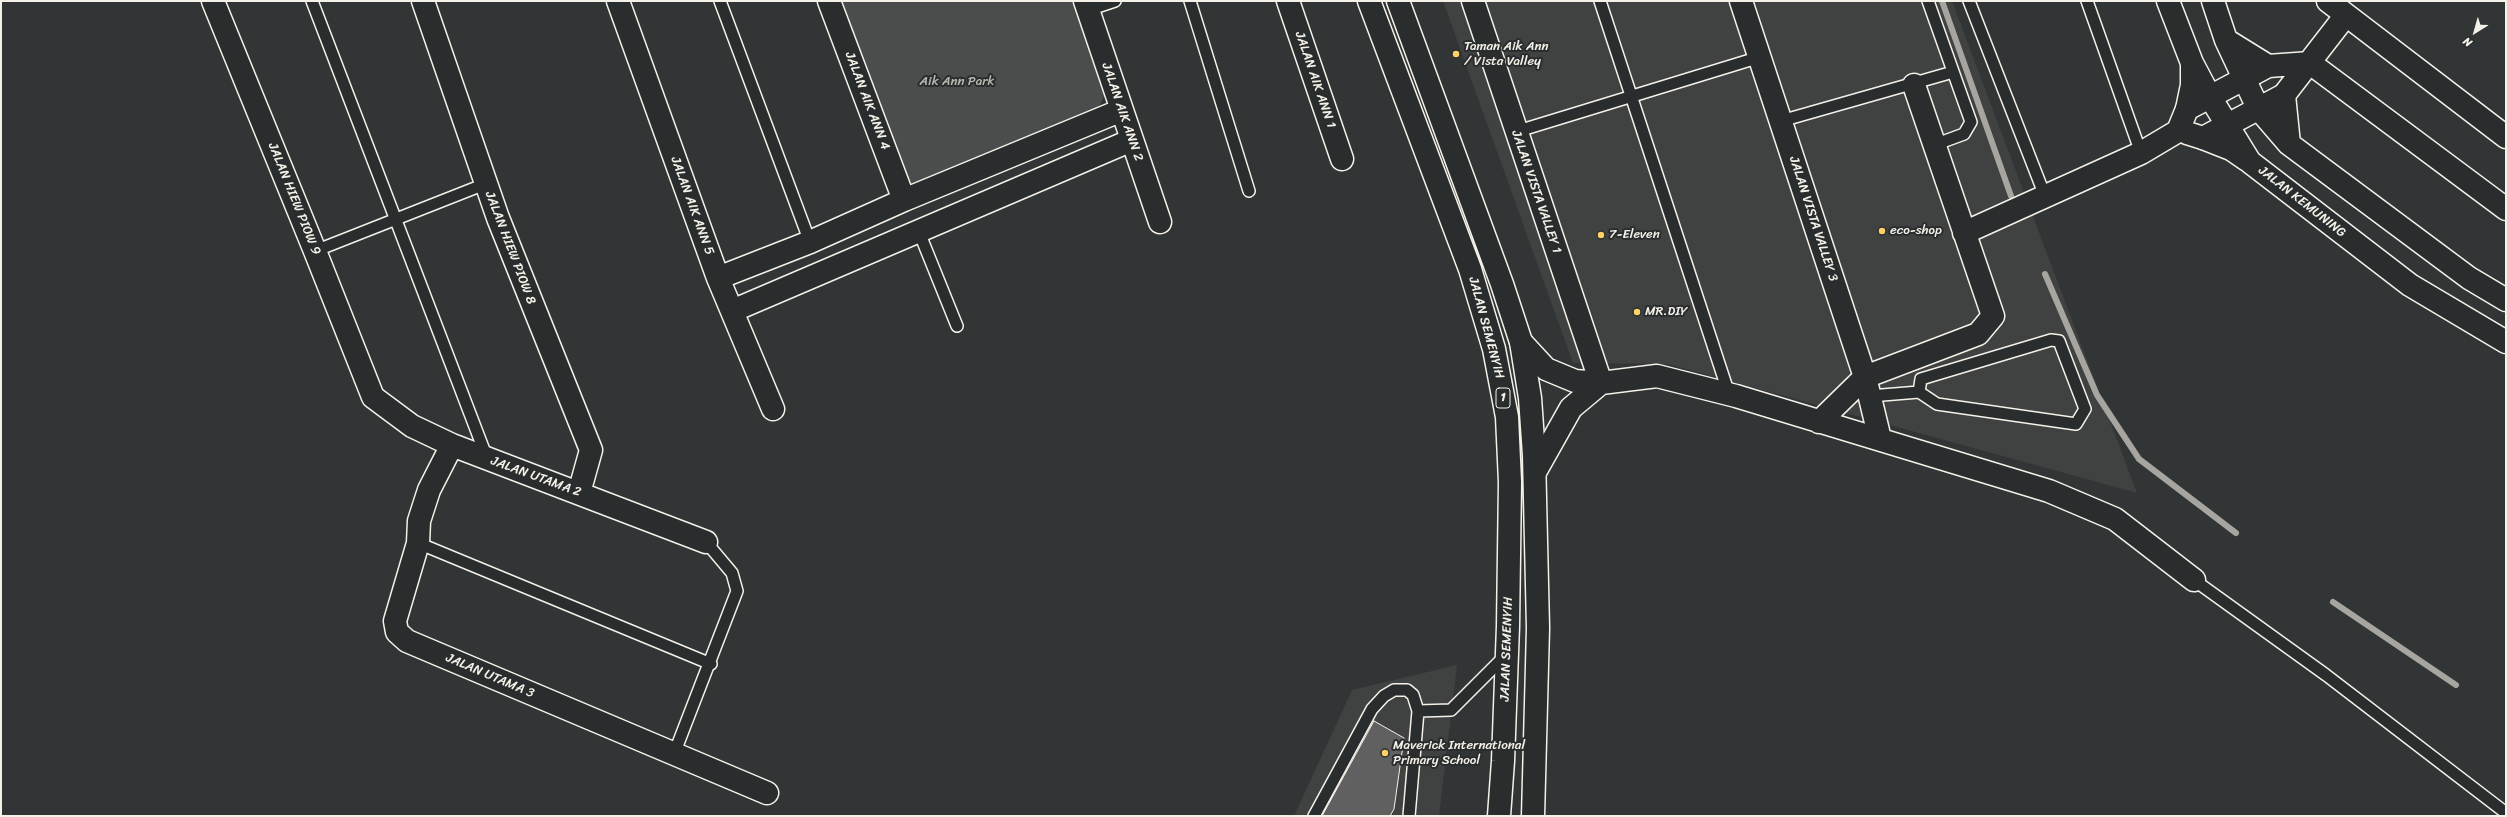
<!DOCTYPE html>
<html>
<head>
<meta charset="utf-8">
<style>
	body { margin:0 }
	#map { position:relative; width:2507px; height:817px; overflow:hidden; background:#323535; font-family:Sriracha,sans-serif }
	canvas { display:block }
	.frame { position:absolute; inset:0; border:2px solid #f4f1e8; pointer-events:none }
	.north { position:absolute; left:2455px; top:12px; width:40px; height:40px; -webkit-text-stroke:3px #2a2d2e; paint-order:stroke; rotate:217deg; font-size:11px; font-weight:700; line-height:16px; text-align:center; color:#f4f1e8 }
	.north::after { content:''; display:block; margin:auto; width:14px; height:18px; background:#f4f1e8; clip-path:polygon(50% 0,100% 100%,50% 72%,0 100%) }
</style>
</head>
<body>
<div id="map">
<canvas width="2507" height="817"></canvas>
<div class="frame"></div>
<div class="north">N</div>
</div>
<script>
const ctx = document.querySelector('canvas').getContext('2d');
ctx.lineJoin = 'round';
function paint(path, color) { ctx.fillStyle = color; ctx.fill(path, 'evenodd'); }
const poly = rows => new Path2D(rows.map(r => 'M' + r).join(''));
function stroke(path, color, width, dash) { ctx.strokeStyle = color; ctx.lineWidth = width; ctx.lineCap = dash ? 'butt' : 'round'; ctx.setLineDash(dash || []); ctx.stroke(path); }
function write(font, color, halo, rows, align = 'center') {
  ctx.font = font + ' Sriracha,sans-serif'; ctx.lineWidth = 4; ctx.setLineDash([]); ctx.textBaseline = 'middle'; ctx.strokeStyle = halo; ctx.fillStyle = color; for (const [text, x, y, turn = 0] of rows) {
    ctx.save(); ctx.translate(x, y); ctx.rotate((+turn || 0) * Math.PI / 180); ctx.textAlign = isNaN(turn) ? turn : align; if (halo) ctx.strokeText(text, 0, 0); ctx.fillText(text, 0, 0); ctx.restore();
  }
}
const built = poly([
	[1443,1,1952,1,2137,493,1668,364,1573,363],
	[1457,665,1439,816,1294,816,1352,690]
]);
const green = poly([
	[842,1,1075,1,1103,83,1104,95,1097,113,908,191]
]);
const stream = poly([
	[1942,1,2011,196],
	[2045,274,2097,395,2139,459,2236,533],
	[2333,602,2456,685]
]);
const building = poly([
	[1374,721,1404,738,1394,809,1390,816,1322,816,1374,721]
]);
const service = poly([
	[312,1,487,458],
	[720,1,810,242],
	[1190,1,1249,191],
	[1600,1,1729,394],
	[1928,1,1971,122,1964,134,1934,145],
	[1969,1,2045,196],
	[2087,1,2141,153],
	[1088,10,1115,1],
	[1781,121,1953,72],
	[1515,132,1760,57],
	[919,232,957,326],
	[315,251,485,184],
	[1870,396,1919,392,1937,404,2076,424,2085,409,2059,341,2051,340,1921,379,1919,392],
	[418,543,711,664],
	[2194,580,2326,675,2506,813],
	[1418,711,1451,710,1506,655],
	[674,754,737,591,732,573,706,542],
	[1314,816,1372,709,1384,696,1394,690,1407,690,1413,695,1418,711,1409,816]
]);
const minor = poly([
	[213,1,315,251,373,397,412,426,452,445,706,542],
	[423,1,498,218,591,450,579,493],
	[618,1,718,278,773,409],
	[829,1,904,200],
	[1085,1,1160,222],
	[1288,1,1342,159],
	[1473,1,1601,383],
	[1741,1,1865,377,1880,439],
	[2328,1,2506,137],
	[2187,133,2203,138,2284,95,2346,15],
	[1964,233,2141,153,2178,131,2187,109,2268,66,2310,63,2506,209],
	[718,278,810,242,904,200,1122,110],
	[732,311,1132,140],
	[1521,342,1546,369,1575,381,1601,383,1657,376,1736,396,2049,491,2115,519,2194,580],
	[1819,422,1865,377,1978,334,1993,316,1914,85],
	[452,445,429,490,419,521,418,543,395,621,397,632,407,641,767,793],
	[1535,472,1571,408,1601,383]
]);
const tertiary = poly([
	[2168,1,2192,63,2210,97,2250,162,2410,285,2506,342],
	[2213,1,2226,40,2258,108,2289,144,2469,278,2506,300],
	[2226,40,2268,66],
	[2284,95,2289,144],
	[2187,109,2192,85,2192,63],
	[2203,138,2231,149,2247,160]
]);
const primary = poly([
	[1369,1,1470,269,1494,349,1507,417,1510,482,1508,626,1503,761,1499,816],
	[1398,1,1502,284,1521,342,1530,398,1534,455,1538,628,1533,816]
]);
const markers = [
	[1456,54,4,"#ffd166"],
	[1882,231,4,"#ffd166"],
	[1601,235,4,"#ffd166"],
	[1637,312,4,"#ffd166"],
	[1385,753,4,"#ffd166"]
];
const shields = [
	[1503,398,14]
];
const shieldNames = [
	["1",1503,398]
];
const poiNames = [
	["Taman Aik Ann",1464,47],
	["/ Vista Valley",1464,62],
	["eco-shop",1890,231],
	["7-Eleven",1609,235],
	["MR.DIY",1645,312],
	["Maverick International",1393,746],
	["Primary School",1393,761]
];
const streetNames = [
	["JALAN AIK ANN 1",1315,80,71],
	["JALAN AIK ANN 4",867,101,69],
	["JALAN AIK ANN 2",1122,112,71],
	["JALAN VISTA VALLEY 1",1536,192,71],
	["JALAN HIEW PIOW 9",294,199,68],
	["JALAN KEMUNING",2302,202,38],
	["JALAN AIK ANN 5",692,206,70],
	["JALAN VISTA VALLEY 3",1813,219,72],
	["JALAN HIEW PIOW 8",510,248,69],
	["JALAN SEMENYIH",1486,328,75],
	["JALAN UTAMA 2",536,477,20],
	["JALAN SEMENYIH",1507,649,-88],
	["JALAN UTAMA 3",490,676,23]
];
const parkNames = [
	["Aik Ann Park",957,82]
];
paint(built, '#404242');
paint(green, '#4b4d4c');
stroke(stream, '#a6a5a0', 6);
paint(building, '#5f605f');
stroke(building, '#f4f1e8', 1);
stroke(service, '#f4f1e8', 14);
stroke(minor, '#f4f1e8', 25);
stroke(tertiary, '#f4f1e8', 25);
stroke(primary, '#f4f1e8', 25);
stroke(service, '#2a2d2e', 11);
stroke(minor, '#2a2d2e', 22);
stroke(tertiary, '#2a2d2e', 22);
stroke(primary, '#2a2d2e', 22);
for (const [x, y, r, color] of markers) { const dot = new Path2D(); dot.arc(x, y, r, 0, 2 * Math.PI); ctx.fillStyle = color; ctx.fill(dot); stroke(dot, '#2a2d2e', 1.5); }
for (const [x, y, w] of shields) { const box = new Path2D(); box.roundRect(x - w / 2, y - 10, w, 20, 3); ctx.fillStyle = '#2a2d2e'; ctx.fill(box); stroke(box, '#f4f1e8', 1); }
write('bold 12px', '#f4f1e8', null, shieldNames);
write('13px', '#f4f1e8', '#2a2d2e', poiNames, 'left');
write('13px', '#f4f1e8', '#2a2d2e', streetNames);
write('13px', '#b9b8b1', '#2a2d2e', parkNames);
</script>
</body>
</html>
